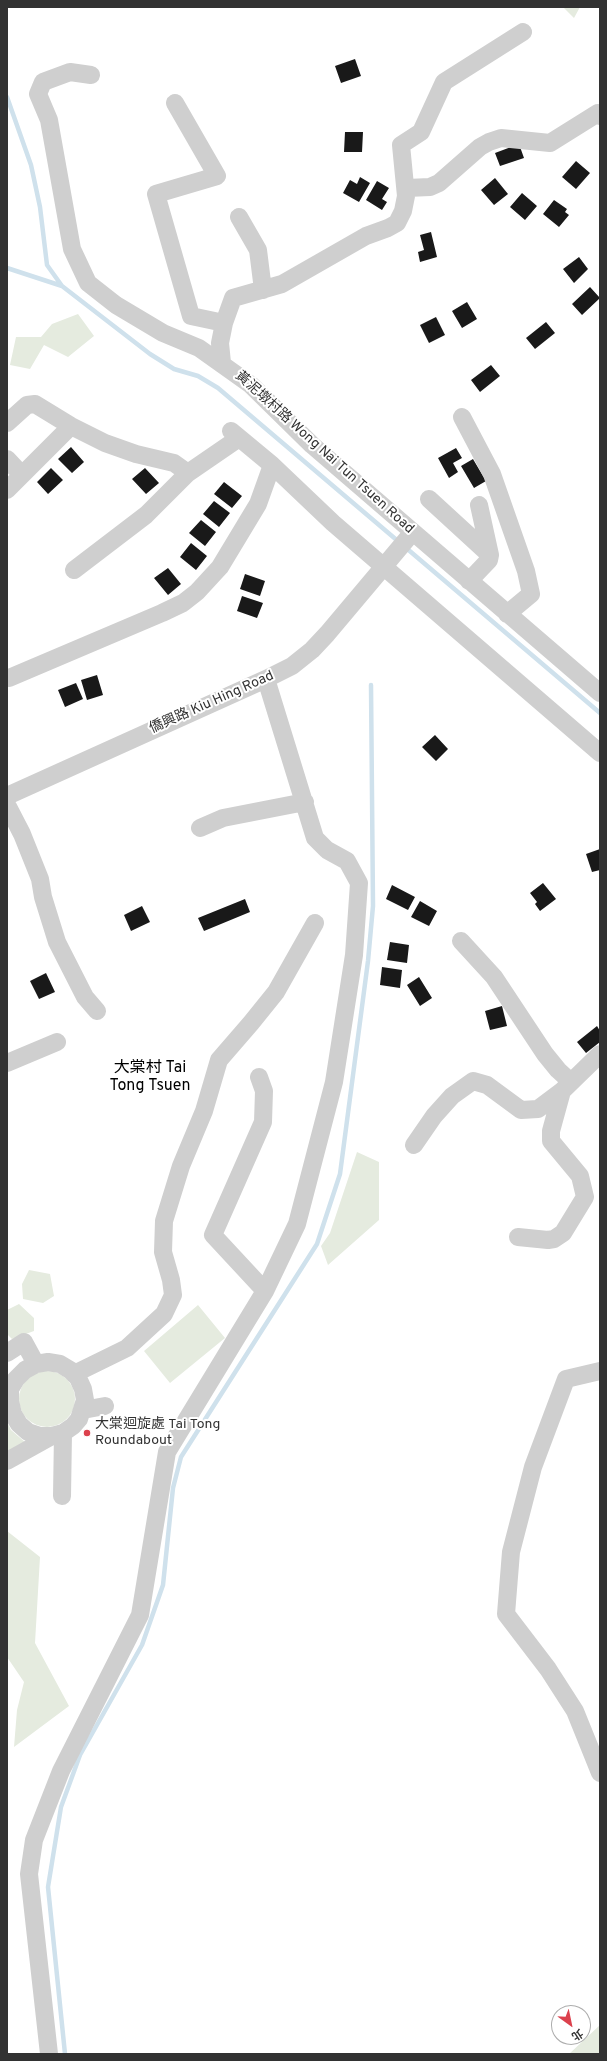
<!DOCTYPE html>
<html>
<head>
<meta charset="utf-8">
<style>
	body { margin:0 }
	#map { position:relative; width:607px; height:2061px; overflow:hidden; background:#fff; font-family:Overpass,"Noto Sans TC",sans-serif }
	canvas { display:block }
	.frame { position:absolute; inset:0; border:8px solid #323232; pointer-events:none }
	.north { position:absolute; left:551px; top:2005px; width:40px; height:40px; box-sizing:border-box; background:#fff; border:1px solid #adadad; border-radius:50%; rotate:147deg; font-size:11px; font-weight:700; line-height:16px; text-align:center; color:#323232 }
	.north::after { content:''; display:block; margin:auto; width:14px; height:18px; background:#dc414d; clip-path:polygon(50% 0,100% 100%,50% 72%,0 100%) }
</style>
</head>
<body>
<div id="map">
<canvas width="607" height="2061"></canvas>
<div class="frame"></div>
<div class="north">北</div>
</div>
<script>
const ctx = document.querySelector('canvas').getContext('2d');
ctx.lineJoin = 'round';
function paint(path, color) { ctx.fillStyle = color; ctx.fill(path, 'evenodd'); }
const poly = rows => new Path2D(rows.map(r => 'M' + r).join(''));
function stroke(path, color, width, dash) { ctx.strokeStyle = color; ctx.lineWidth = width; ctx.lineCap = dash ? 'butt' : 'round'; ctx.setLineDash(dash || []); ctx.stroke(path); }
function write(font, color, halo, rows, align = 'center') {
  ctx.font = font + ' Overpass,"Noto Sans TC",sans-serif'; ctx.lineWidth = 4; ctx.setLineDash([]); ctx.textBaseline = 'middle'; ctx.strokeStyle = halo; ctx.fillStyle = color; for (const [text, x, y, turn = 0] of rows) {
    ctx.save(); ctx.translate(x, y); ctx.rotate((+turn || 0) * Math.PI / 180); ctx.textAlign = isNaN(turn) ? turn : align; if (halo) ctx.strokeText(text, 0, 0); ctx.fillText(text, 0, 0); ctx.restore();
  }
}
const green = poly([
	[563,7,580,7,574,18],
	[78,314,94,336,68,357,44,345,30,369,10,365,16,337,41,337,52,324],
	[357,1152,379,1162,379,1220,328,1265,321,1246,330,1233],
	[29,1270,50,1274,54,1296,43,1303,23,1299,22,1284],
	[19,1304,34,1318,34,1331,12,1339,7,1334,7,1310],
	[198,1305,225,1338,170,1383,144,1351],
	'19 1399a28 28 0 1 1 56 0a28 28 0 1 1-56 0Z',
	[7,1422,11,1430,25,1442,7,1453],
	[7,1531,40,1557,35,1643,69,1706,14,1747,17,1710,24,1682,7,1657],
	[600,2025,600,2054,569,2054]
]);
const stream = poly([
	[7,97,31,165,40,207,47,265,62,286],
	[7,268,62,286,150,354,174,369,198,376,218,388,399,542],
	[405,547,600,713],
	[65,2054,48,1887,61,1807,80,1755,142,1645,163,1585,173,1488,181,1457,317,1244,340,1174,368,961,373,906,371,685]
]);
const building = poly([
	[355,59,361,76,341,83,335,66],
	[345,132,363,132,362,152,344,152],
	[519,144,524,158,500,166,495,153],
	[576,161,590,173,576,189,562,177],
	[360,177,370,183,359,202,343,193,350,180,357,184],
	[495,178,508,194,494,205,481,190],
	[377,181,389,188,382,199,387,202,382,210,366,200],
	[522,193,537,206,525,220,510,207],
	[554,200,567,209,565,212,569,215,559,227,543,214],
	[431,232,437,257,420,262,418,252,424,250,420,235],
	[579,257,588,269,574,283,563,269],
	[590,287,600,298,582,315,572,304],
	[467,302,477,319,462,328,452,311],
	[436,317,445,335,429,343,420,325],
	[546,322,555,333,535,349,526,338],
	[491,365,500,376,480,392,471,380],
	[71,447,84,462,72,473,58,459],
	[456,448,462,458,453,463,458,472,449,478,438,458],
	[473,459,486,481,474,488,461,466],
	[51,468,63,480,48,494,37,482],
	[145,468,159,483,146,494,132,479],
	[224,482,242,496,232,508,214,494],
	[214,501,230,513,219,527,203,514],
	[201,520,216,532,205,546,189,533],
	[191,543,207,556,196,570,180,557],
	[168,568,181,584,168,595,154,578],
	[245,574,265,581,260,596,240,589],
	[242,596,263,603,257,618,237,611],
	[97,675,103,695,87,700,81,680],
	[76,683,83,699,65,707,58,690],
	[435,735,448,749,436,761,422,747],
	[600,849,600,870,592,872,586,854],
	[543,883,556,899,540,911,535,904,537,902,530,893],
	[392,885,415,897,408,910,386,899],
	[245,899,250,912,204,931,198,918],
	[420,901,437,911,429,926,411,917],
	[142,906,150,922,131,931,124,915],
	[390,942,409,945,407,963,387,960],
	[382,967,402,970,400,988,380,985],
	[46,973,55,992,39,999,30,981],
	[419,977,432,998,420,1006,407,985],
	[502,1006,507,1026,490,1030,485,1011],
	[597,1026,600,1031,600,1042,586,1053,577,1042]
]);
const minor = poly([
	[91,75,70,72,43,82,38,94,49,120,72,249,88,283,116,305,163,333,199,348,251,385,312,445,600,693],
	[175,103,217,176,156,194,191,316,224,323],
	[407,188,430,187,439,183,480,147,489,142,501,138,550,143,598,113,600,116],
	[239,217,258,250,263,290],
	[222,363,220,343,224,323,233,298,282,284,366,236,388,228,397,223,403,211,406,196,401,145,421,132,444,82,523,32],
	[462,417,492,474,526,571,531,594,507,614],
	[7,423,27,405,35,404,71,426,105,443,136,454,174,463,188,473],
	[231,431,272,465,333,523,600,753],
	[7,459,22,475],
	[7,490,71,426],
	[429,499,490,555],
	[74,570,146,515,188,473,239,438],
	[469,581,489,560,490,555,479,505],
	[9,678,162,613,183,603,197,592,220,567,258,504,272,465],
	[7,796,266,679,292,666,312,650,327,634,412,533],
	[7,805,22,834,40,879,43,897,57,942,85,997,97,1011],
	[200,828,223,818,305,802],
	[461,941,494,977,545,1054,558,1070,571,1082],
	[7,1063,57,1042],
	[259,1077,264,1091,263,1122,213,1235,265,1291],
	[414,1145,434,1116,452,1096,473,1081,487,1085,521,1110,538,1109,562,1091,600,1054],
	[518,1237,548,1240,554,1239,563,1233,585,1197,580,1176,551,1141,551,1131,562,1091],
	[7,1353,24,1342,36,1364],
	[600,1371,566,1379,533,1467,511,1552,506,1614,548,1669,575,1711,600,1773],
	[74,1374,127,1348,164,1314,173,1295,171,1280,163,1252,164,1221,181,1166,204,1111,219,1060,251,1023,276,992,315,923],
	[10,1388,10,1401,13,1414,19,1424,28,1432,40,1436,52,1436],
	[7,1394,16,1379,25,1370,36,1364,48,1362,60,1364,70,1370,78,1378,83,1389,85,1400,79,1419,73,1426,63,1433,52,1436,7,1461],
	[83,1410,105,1406],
	[62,1496,63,1433],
	[49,2054,29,1874,34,1840,61,1771,140,1615,167,1452,265,1291,297,1224,334,1082,354,955,359,883,347,861,327,850,315,838,266,679]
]);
const markers = [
	[87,1433,4,"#dc414d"]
];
const streetNames = [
	["黃泥墩村路 Wong Nai Tun Tsuen Road",324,453,42],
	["僑興路 Kiu Hing Road",212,703,-24]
];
const poiNames = [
	["大棠迴旋處 Tai Tong",95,1425],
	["Roundabout",95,1441]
];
const quarterNames = [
	["大棠村 Tai",150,1069],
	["Tong Tsuen",150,1087]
];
paint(green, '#e5ebdf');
stroke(stream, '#cfe1ec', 4.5);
paint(building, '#191919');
stroke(minor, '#cfcfcf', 18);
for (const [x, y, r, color] of markers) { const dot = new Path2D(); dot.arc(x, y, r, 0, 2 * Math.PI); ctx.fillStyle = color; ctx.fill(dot); stroke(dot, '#fff', 1.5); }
write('14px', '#323232', '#fff', streetNames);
write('14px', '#323232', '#fff', poiNames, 'left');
write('16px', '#000', '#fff', quarterNames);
</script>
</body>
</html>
